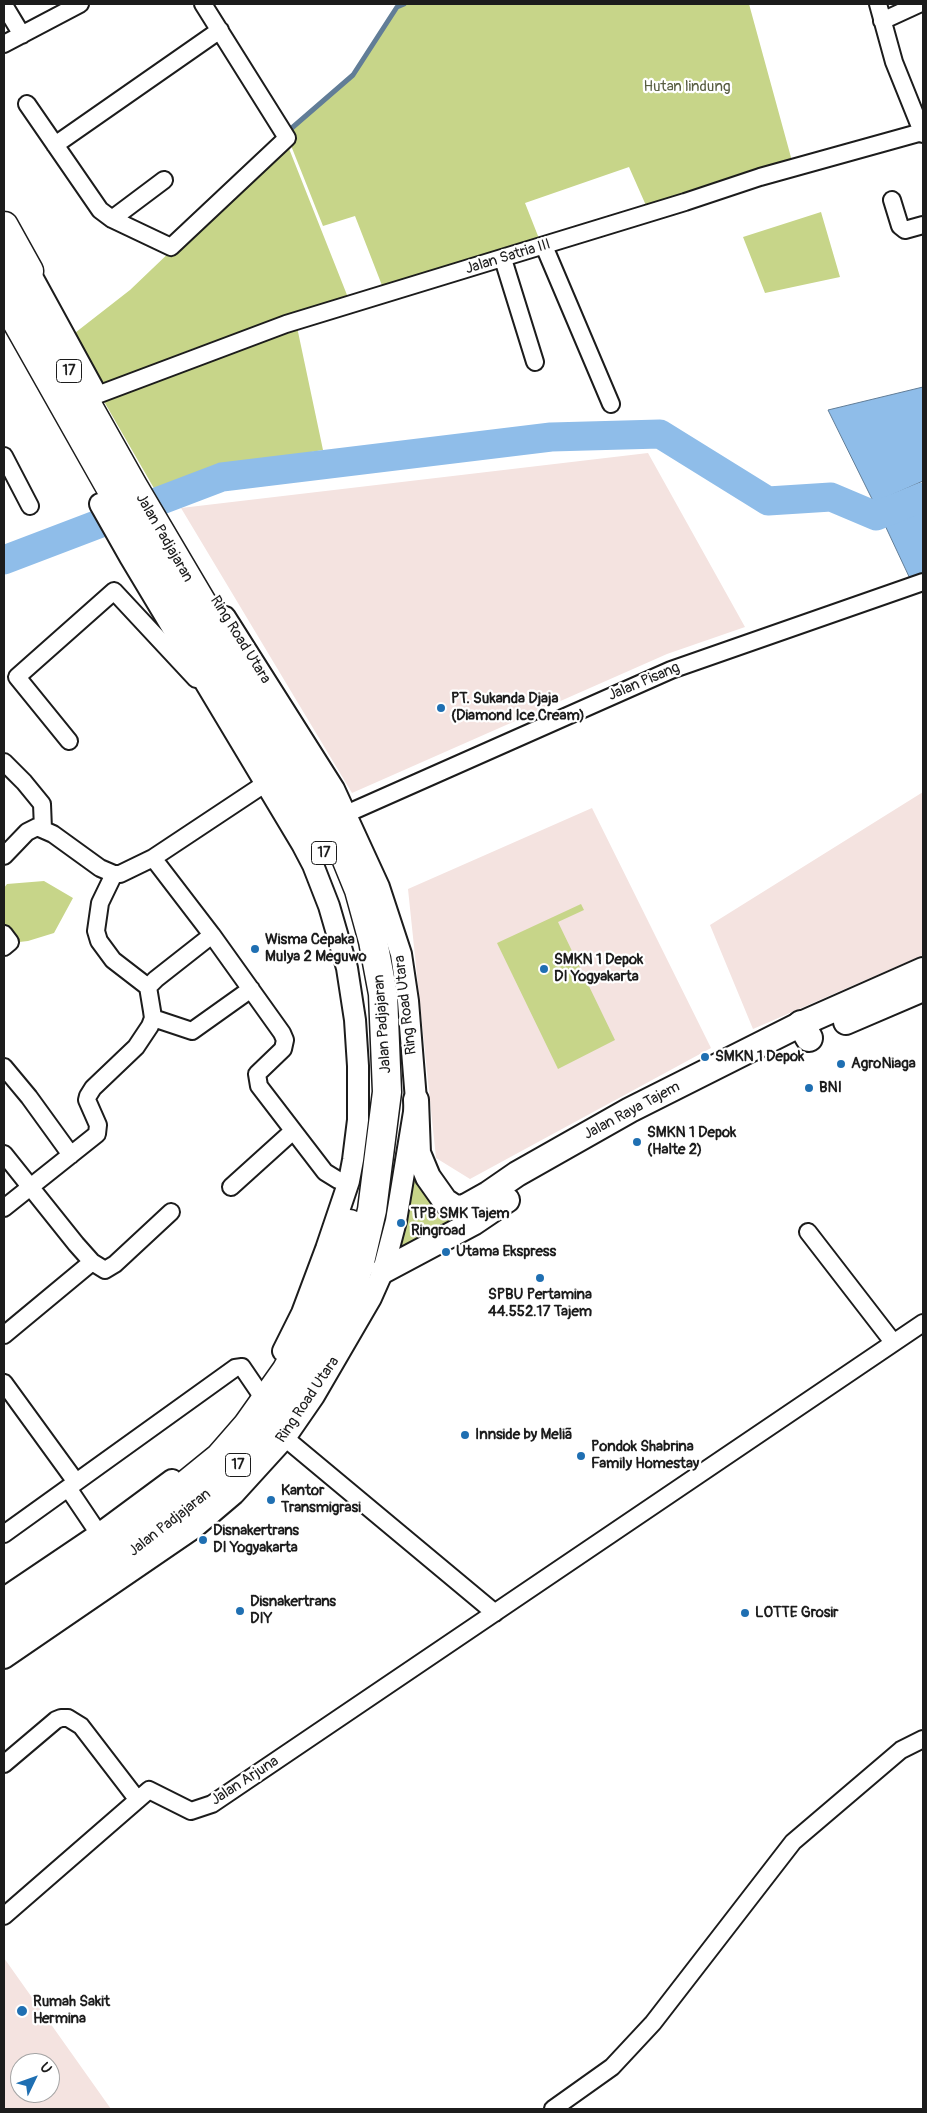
<!DOCTYPE html>
<html>
<head>
<meta charset="utf-8">
<style>
	body { margin:0 }
	#map { position:relative; width:927px; height:2113px; overflow:hidden; background:#fff; font-family:Pangolin,sans-serif }
	canvas { display:block }
	.frame { position:absolute; inset:0; border:5px solid #1c1c1c; pointer-events:none }
	.north { position:absolute; left:10px; top:2053px; width:50px; height:50px; box-sizing:border-box; background:#fff; border:1px solid #a4a4a4; border-radius:50%; rotate:48deg; font-size:14px; font-weight:700; line-height:20px; text-align:center; color:#1c1c1c }
	.north::after { content:''; display:block; margin:auto; width:18px; height:22px; background:#1f6fb2; clip-path:polygon(50% 0,100% 100%,50% 72%,0 100%) }
</style>
</head>
<body>
<div id="map">
<canvas width="927" height="2113"></canvas>
<div class="frame"></div>
<div class="north">U</div>
</div>
<script>
const ctx = document.querySelector('canvas').getContext('2d');
ctx.lineJoin = 'round';
function paint(path, color) { ctx.fillStyle = color; ctx.fill(path, 'evenodd'); }
const poly = rows => new Path2D(rows.map(r => 'M' + r).join(''));
function stroke(path, color, width, dash) { ctx.strokeStyle = color; ctx.lineWidth = width; ctx.lineCap = dash ? 'butt' : 'round'; ctx.setLineDash(dash || []); ctx.stroke(path); }
function write(font, color, halo, rows, align = 'center') {
  ctx.font = font + ' Pangolin,sans-serif'; ctx.lineWidth = 4.5; ctx.setLineDash([]); ctx.textBaseline = 'middle'; ctx.strokeStyle = halo; ctx.fillStyle = color; for (const [text, x, y, turn = 0] of rows) {
    ctx.save(); ctx.translate(x, y); ctx.rotate((+turn || 0) * Math.PI / 180); ctx.textAlign = isNaN(turn) ? turn : align; if (halo) ctx.strokeText(text, 0, 0); ctx.fillText(text, 0, 0); ctx.restore();
  }
}
const built = poly([
	[648,453,745,627,667,654,352,793,181,508],
	[923,792,923,955,753,1029,710,925],
	[592,808,711,1048,470,1179,436,1158,408,889],
	[4,1958,111,2109,4,2109],
	[20,2063,50,2063,50,2093,20,2093]
]);
const green = poly([
	[404,4,749,4,792,161,648,210,629,167,525,203,540,241,383,288,355,216,323,226,286,133,353,75,397,7],
	[286,141,349,300,192,349,98,386,71,336,130,290],
	[821,212,840,277,765,293,743,237],
	[297,327,323,450,222,467,159,497,102,398],
	[44,881,73,898,54,933,28,941,11,943,4,932,4,888,7,884],
	[581,904,584,910,558,922,615,1040,558,1069,497,943],
	[415,1154,470,1222,389,1263]
]);
const water = poly([
	[923,387,923,481,874,503,828,410,923,387],
	[923,501,923,578,912,583,882,519,923,501]
]);
const stream = poly([
	[286,133,353,75,397,7,404,4]
]);
const river = poly([
	[4,560,222,477,551,437,660,434,768,501,831,497,876,516,923,497]
]);
const minor = poly([
	[878,4,894,62,923,134],
	[4,5,22,35],
	[882,21,919,4],
	[4,44,80,4],
	[27,104,100,210,112,219,171,247,287,138,203,4],
	[55,145,220,30],
	[892,200,900,226,905,230,923,225],
	[112,219,164,180],
	[544,246,611,404],
	[503,259,535,362],
	[97,395,286,324,685,202,760,177,922,132],
	[4,456,30,506],
	[69,741,17,677,114,591,196,679],
	[4,762,24,782,42,804,43,829],
	[346,814,671,670,923,582],
	[4,856,27,832,37,827,53,834,100,868,114,874,120,874,153,858,266,783],
	[153,858,212,935,282,1033,285,1040,283,1049,257,1074,259,1086,325,1172,338,1180,349,1181],
	[114,874,100,903,96,931,99,941,113,960,148,987],
	[4,934,10,942,4,947],
	[153,1018,192,1031,251,989],
	[4,1067,29,1097,71,1155],
	[4,1154,76,1244,92,1262,105,1270,115,1264,171,1212],
	[231,1187,293,1131],
	[4,1208,97,1134,98,1125,87,1100,88,1096,93,1088,136,1047,150,1026,153,1018,152,1011,148,987,156,979,212,935],
	[808,1232,893,1342],
	[4,1335,92,1262],
	[4,1383,76,1482],
	[285,1438,495,1613],
	[68,1488,99,1534],
	[4,1534,235,1368,242,1367,259,1392],
	[4,1764,56,1720,61,1718,68,1718,81,1726,137,1799],
	[4,1916,149,1790,191,1811,212,1804,923,1323],
	[553,2109,612,2067,653,2023,793,1842,901,1750,923,1739]
]);
const tertiary = poly([
	[18,276,29,271,93,388],
	[100,504,130,557,302,844,313,865,329,906,347,968,355,1020,358,1066,358,1120,353,1160,349,1181,326,1249,302,1313,283,1351],
	[4,1598,99,1534,172,1480],
	[4,1658,194,1528,234,1494,285,1438,314,1396,371,1298,383,1271,396,1221,416,1100,408,1001,401,954,379,887,334,789,225,617]
]);
const secondary = poly([
	[846,1022,923,989],
	[416,1100,418,1153,428,1177,445,1201,454,1207,463,1208,488,1194,517,1174,630,1110,801,1024,923,970],
	[383,1271,473,1223,507,1200]
]);
const primary = poly([
	[801,1024,809,1038]
]);
const trunk = poly([
	[4,226,29,271],
	[4,257,133,486,318,799,339,841,359,890,373,941,383,994,387,1092,372,1210,359,1266,338,1327,303,1383,261,1440,233,1471,187,1513,136,1551,4,1640],
	[4,299,144,547,301,809,320,846],
	[4,1616,124,1535,220,1457,247,1426,286,1371,317,1316,342,1256,350,1224]
]);
const markers = [
	[441,708,5,"#1f6fb2"],
	[255,949,5,"#1f6fb2"],
	[544,969,5,"#1f6fb2"],
	[705,1057,5,"#1f6fb2"],
	[841,1064,5,"#1f6fb2"],
	[809,1088,5,"#1f6fb2"],
	[637,1142,5,"#1f6fb2"],
	[401,1223,5,"#1f6fb2"],
	[446,1252,5,"#1f6fb2"],
	[540,1278,5,"#1f6fb2"],
	[465,1435,5,"#1f6fb2"],
	[581,1456,5,"#1f6fb2"],
	[271,1500,5,"#1f6fb2"],
	[203,1540,5,"#1f6fb2"],
	[240,1611,5,"#1f6fb2"],
	[745,1613,5,"#1f6fb2"],
	[22,2011,6,"#1f6fb2"]
];
const shields = [
	[69,371,25],
	[324,853,25],
	[238,1465,25]
];
const shieldNames = [
	["17",69,371],
	["17",324,853],
	["17",238,1465]
];
const parkNames = [
	["Hutan lindung",687,87]
];
const streetNames = [
	["Jalan Satria III",508,257,-17],
	["Jalan Padjajaran",164,538,60],
	["Ring Road Utara",240,640,58],
	["Jalan Pisang",644,682,-23],
	["Ring Road Utara",406,1005,-97],
	["Jalan Padjajaran",383,1024,-94],
	["Jalan Raya Tajem",632,1111,-28],
	["Ring Road Utara",308,1400,-56],
	["Jalan Padjajaran",170,1523,-38],
	["Jalan Arjuna",245,1781,-33]
];
const poiNames = [
	["PT. Sukanda Djaja",451,699],
	["(Diamond Ice Cream)",451,716],
	["Wisma Cepaka",265,940],
	["Mulya 2 Meguwo",265,957],
	["SMKN 1 Depok",554,960],
	["DI Yogyakarta",554,977],
	["SMKN 1 Depok",715,1057],
	["AgroNiaga",851,1064],
	["BNI",819,1088],
	["SMKN 1 Depok",647,1133],
	["(Halte 2)",647,1150],
	["TPB SMK Tajem",411,1214],
	["Ringroad",411,1231],
	["Utama Ekspress",456,1252],
	["SPBU Pertamina",540,1295,"center"],
	["44.552.17 Tajem",540,1312,"center"],
	["Innside by Meliã",475,1435],
	["Pondok Shabrina",591,1447],
	["Family Homestay",591,1464],
	["Kantor",281,1491],
	["Transmigrasi",281,1508],
	["Disnakertrans",213,1531],
	["DI Yogyakarta",213,1548],
	["Disnakertrans",250,1602],
	["DIY",250,1619],
	["LOTTE Grosir",755,1613],
	["Rumah Sakit",33,2002],
	["Hermina",33,2019]
];
paint(built, '#f4e3e0');
paint(green, '#c7d589');
paint(water, '#8fbde9');
stroke(water, '#617d97', 1);
stroke(stream, '#617d97', 5);
stroke(river, '#8fbde9', 29);
stroke(minor, '#1c1c1c', 20);
stroke(tertiary, '#1c1c1c', 24);
stroke(secondary, '#1c1c1c', 28);
stroke(primary, '#1c1c1c', 30);
stroke(trunk, '#1c1c1c', 31);
stroke(minor, '#fff', 16);
stroke(tertiary, '#fff', 20);
stroke(secondary, '#fff', 24);
stroke(primary, '#fff', 26);
stroke(trunk, '#fff', 28);
for (const [x, y, r, color] of markers) { const dot = new Path2D(); dot.arc(x, y, r, 0, 2 * Math.PI); ctx.fillStyle = color; ctx.fill(dot); stroke(dot, '#fff', 2); }
for (const [x, y, w] of shields) { const box = new Path2D(); box.roundRect(x - w / 2, y - 11.5, w, 23, 4); ctx.fillStyle = '#fff'; ctx.fill(box); stroke(box, '#1c1c1c', 1); }
write('bold 14px', '#1c1c1c', null, shieldNames);
write('15px', '#585d42', '#fff', parkNames);
write('15px', '#1c1c1c', '#fff', streetNames);
write('bold 15px', '#1c1c1c', '#fff', poiNames, 'left');
</script>
</body>
</html>
